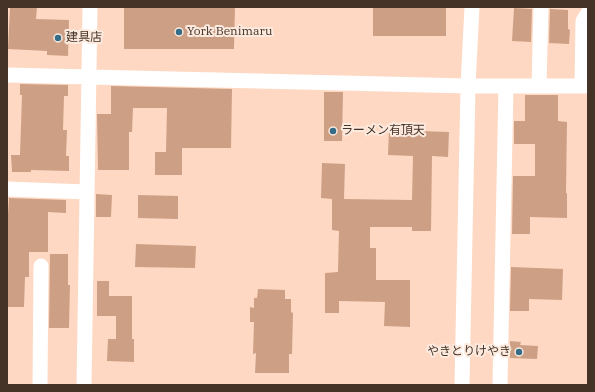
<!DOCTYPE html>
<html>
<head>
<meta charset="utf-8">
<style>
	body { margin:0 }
	#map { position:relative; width:595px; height:392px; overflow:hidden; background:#fed8c2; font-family:"IBM Plex Serif",serif }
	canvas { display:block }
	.frame { position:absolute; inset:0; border:8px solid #453328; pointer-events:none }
</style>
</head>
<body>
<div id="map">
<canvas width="595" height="392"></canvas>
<div class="frame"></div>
</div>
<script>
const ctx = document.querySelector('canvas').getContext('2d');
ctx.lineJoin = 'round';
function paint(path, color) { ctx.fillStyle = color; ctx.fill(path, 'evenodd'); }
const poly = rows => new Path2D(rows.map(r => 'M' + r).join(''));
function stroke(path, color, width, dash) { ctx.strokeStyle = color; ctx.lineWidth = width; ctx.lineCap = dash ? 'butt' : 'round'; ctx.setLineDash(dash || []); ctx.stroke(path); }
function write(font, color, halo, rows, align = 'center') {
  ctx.font = font + ' "IBM Plex Serif","Noto Sans JP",serif'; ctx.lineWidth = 4; ctx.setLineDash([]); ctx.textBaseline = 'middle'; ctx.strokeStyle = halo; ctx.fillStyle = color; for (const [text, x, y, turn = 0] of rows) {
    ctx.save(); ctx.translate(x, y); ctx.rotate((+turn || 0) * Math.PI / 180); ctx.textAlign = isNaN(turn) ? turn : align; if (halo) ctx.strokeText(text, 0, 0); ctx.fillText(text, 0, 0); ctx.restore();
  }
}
const building = poly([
	[10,7,37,7,36,19,69,20,68,56,47,55,47,51,8,49],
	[124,7,235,7,234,49,124,49],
	[373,7,446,7,446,36,373,36],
	[514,8,532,9,531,42,512,41],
	[550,9,568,10,568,29,570,30,569,44,549,43],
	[20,84,68,85,68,96,64,96,63,130,67,130,66,156,69,156,69,171,31,170,31,172,12,172,11,155,20,155,22,95,20,95],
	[111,86,232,89,231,148,182,148,182,175,155,175,155,152,166,152,167,108,133,108,132,132,129,132,129,170,98,170,97,114,111,114],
	[324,92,343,92,342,141,324,141],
	[525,95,558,95,558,121,567,122,566,193,567,193,567,218,530,217,530,234,512,234,513,176,535,176,535,144,514,144,514,121,525,121],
	[389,130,449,132,448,157,432,156,431,231,412,231,412,227,370,227,370,248,376,248,376,280,410,280,410,327,384,326,385,302,339,301,339,313,325,313,325,273,338,272,339,231,332,230,332,199,321,198,322,163,345,164,344,199,412,200,413,156,388,155],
	[96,194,112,195,111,217,96,217],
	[138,195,178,196,178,219,138,218],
	[9,198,66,200,66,213,48,212,48,252,29,252,29,277,25,277,24,307,7,307,7,231],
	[136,244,196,246,195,268,135,267],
	[50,254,68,254,68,285,70,285,69,328,49,328],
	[511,267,563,269,562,300,529,299,529,311,510,311],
	[97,281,109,281,109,296,132,296,132,339,134,339,134,362,107,361,108,339,116,339,116,316,97,316],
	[258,289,285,290,285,299,291,299,291,312,293,313,292,354,289,354,289,373,255,373,256,353,253,354,254,322,250,322,250,307,254,308,254,298,257,298],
	[510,341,521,342,520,345,538,346,537,359,510,358]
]);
const minor = poly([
	[7,75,468,86,588,86],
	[539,86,541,7],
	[582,86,583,21,588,13],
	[7,189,87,192],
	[500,384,506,86],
	[40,385,41,266],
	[84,385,90,7],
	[462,385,468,86,472,7]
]);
const markers = [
	[179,32,4,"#356c87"],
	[58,38,4,"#356c87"],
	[333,131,4,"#356c87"],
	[519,352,4,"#356c87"]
];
const poiNames = [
	["York Benimaru",187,32],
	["建具店",66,38],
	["ラーメン有頂天",341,131],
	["やきとりけやき",511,352,"right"]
];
paint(building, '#cda086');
stroke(minor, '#fff', 15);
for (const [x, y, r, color] of markers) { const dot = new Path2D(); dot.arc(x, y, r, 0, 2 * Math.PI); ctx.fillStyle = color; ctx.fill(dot); stroke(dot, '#fdeadf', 1.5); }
write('12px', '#453328', '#fdeadf', poiNames, 'left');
</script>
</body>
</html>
